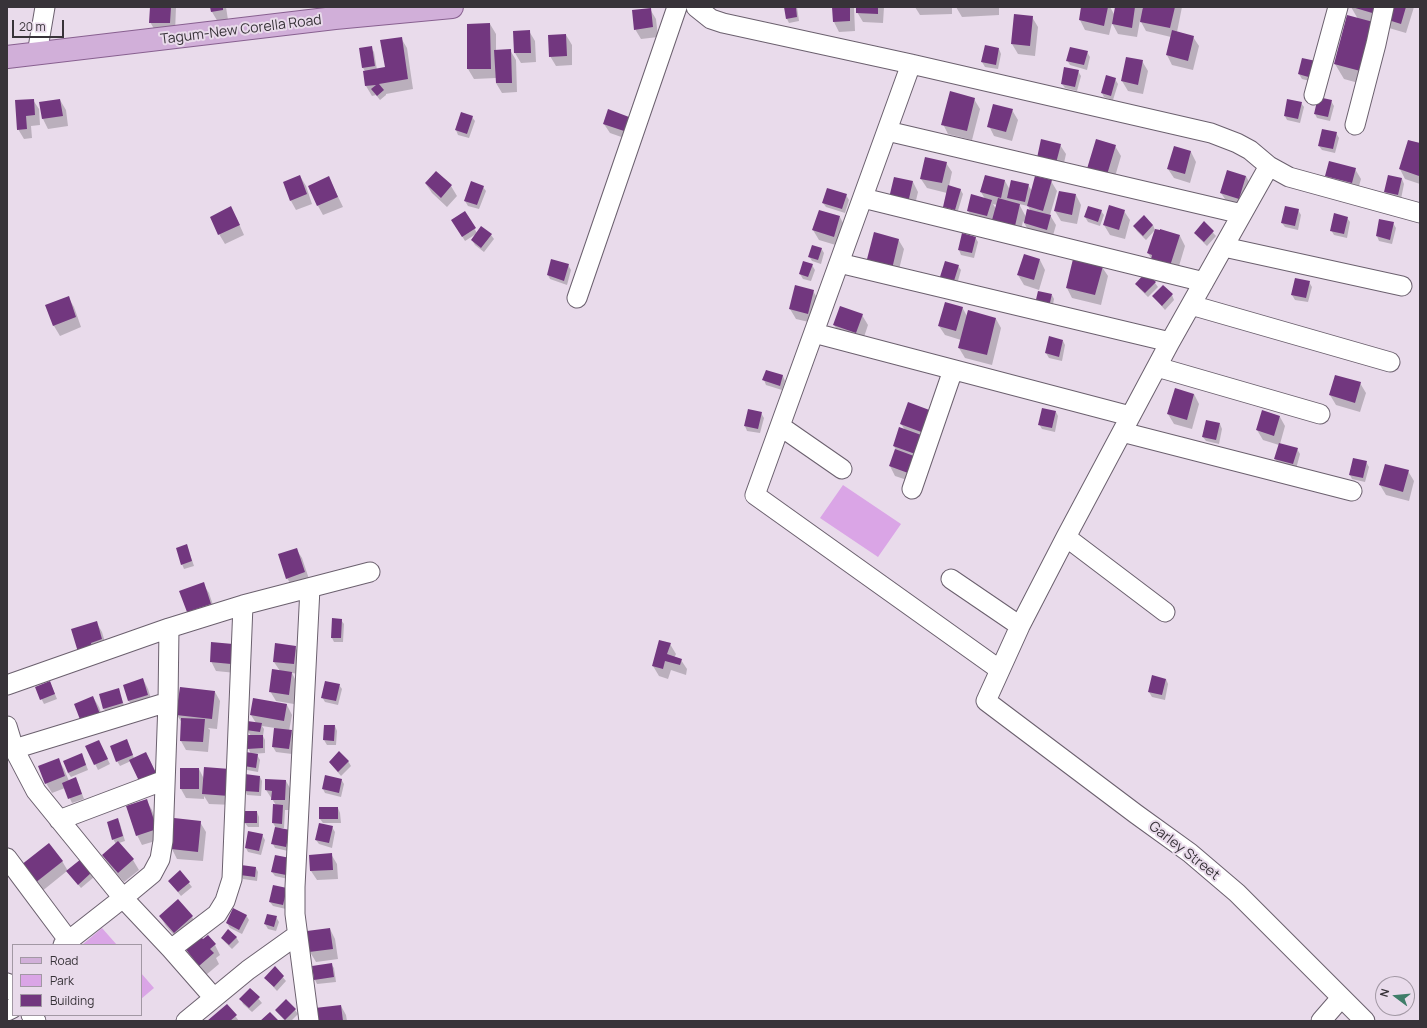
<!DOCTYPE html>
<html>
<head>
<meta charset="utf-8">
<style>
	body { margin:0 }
	#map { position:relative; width:1427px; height:1028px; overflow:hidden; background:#e9dbeb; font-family:Manrope,sans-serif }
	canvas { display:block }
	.frame { position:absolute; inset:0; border:8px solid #383339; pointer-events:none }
	.legend { position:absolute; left:12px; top:944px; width:130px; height:72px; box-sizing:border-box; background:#e9dbeb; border:1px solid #a298a4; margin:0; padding:5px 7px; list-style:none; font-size:12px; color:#383339 }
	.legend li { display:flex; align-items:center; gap:8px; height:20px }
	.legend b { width:20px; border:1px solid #a298a4 }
	.north { position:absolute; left:1375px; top:976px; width:40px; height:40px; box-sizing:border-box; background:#e9dbeb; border:1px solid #a298a4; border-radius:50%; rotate:286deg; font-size:11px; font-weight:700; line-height:16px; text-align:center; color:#383339 }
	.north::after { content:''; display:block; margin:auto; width:14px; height:18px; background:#3f7d69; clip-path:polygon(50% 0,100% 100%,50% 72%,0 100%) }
	.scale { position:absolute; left:12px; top:20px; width:52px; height:18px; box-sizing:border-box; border:2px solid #383339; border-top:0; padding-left:5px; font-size:12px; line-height:14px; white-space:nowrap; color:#383339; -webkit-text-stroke:3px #e9dbeb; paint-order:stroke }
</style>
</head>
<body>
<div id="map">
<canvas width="1427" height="1028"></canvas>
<div class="frame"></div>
<ul class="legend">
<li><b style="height:5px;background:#d1afd9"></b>Road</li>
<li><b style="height:11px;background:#daa5e6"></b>Park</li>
<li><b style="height:11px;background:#72377f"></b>Building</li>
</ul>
<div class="north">N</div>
<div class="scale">20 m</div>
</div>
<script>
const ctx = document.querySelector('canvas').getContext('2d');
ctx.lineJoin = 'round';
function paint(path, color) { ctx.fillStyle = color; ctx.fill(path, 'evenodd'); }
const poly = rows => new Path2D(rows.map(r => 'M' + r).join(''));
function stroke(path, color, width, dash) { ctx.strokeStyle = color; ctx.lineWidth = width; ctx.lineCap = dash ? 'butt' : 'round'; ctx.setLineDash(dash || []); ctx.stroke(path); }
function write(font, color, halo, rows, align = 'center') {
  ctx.font = font + ' Manrope,sans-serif'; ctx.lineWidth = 4; ctx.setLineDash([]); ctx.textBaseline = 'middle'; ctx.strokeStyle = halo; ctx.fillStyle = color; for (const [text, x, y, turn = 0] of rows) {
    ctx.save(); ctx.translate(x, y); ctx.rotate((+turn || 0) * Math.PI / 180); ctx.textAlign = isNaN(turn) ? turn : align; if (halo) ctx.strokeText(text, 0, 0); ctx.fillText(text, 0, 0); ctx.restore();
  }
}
const green = poly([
	[843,485,901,524,878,557,820,518],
	[102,928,117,945,82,945],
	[141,973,154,988,141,999]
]);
const shadow = poly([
	[151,7,176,7,175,33,156,32,150,22],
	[211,7,226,7,228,20,218,22,212,12],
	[785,7,797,7,799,21,789,23,787,19],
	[833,7,854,7,855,31,839,32,834,22],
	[857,7,884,7,883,23,863,22,857,12],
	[915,7,952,7,952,14,920,15],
	[956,7,999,7,999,15,962,17],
	[1082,7,1110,7,1114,14,1116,7,1142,7,1143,9,1144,7,1182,7,1177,32,1193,37,1199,46,1193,70,1172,65,1167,55,1171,37,1146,31,1140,20,1137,37,1118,34,1112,23,1109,35,1085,30,1080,20],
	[1351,7,1414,7,1406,33,1389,28,1373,87,1344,79,1335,64,1358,19],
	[650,9,656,19,658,37,641,39,635,29],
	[1015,16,1032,17,1038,27,1035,56,1018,54,1012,44],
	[490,24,496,34,496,51,510,50,516,60,517,92,502,93,496,83,496,78,474,79,468,69],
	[529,31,535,41,536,62,521,63,515,53,514,32],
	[566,35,572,45,572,65,556,66,550,56],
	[401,38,407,48,413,89,386,94,386,95,380,100,376,95,372,96,366,86,365,71,363,68,360,49,371,48,374,52,377,70,386,68],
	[999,49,1001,54,998,69,985,67,982,62],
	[1087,52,1090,57,1087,70,1070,65,1067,60],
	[1127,58,1142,61,1148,71,1143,94,1128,91,1122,81],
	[1302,59,1314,82,1302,79,1299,74],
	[1078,71,1081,76,1077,91,1065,88,1062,84],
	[1115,79,1118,84,1113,100,1104,97,1102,93],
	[974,99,980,109,972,140,948,134,943,124],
	[33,100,39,109,40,125,31,126,32,138,24,139,18,129],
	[60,100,66,110,68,126,48,129,43,119,40,103],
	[1331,101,1334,106,1330,121,1317,118,1315,114],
	[1301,103,1304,107,1300,123,1287,120,1285,116],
	[609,110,629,118,634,127,630,140,610,133,604,124],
	[1012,110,1018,120,1012,141,994,136,989,126],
	[472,117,475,121,469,138,458,135,456,130],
	[1336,133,1339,138,1335,153,1322,150,1319,146],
	[1409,141,1420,145,1420,184,1405,179,1400,169],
	[1060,145,1066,154,1062,172,1044,168],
	[1115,146,1121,156,1112,187,1093,181],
	[1174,148,1191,152,1196,162,1190,183,1174,178,1168,169],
	[946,163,952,172,949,186,960,189,963,194,957,214,946,211,944,207,947,193,927,188,921,179],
	[1355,169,1361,179,1357,193,1332,186,1326,176],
	[436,172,451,186,457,196,447,207,432,193,426,184],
	[300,176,306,186,312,204,296,210,291,201],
	[985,176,1005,181,1010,190,1028,185,1032,191,1051,181,1057,191,1050,215,1056,225,1052,239,1030,233,1023,221,1020,235,974,221,968,211,985,199,981,192],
	[993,204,997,205,996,209],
	[1019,204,1028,206,1030,210,1026,217],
	[1246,176,1251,186,1245,208,1227,202,1221,193],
	[1389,176,1402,179,1404,184,1401,199,1388,196,1385,192],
	[329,178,343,207,323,215,318,206],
	[895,178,913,182,918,192,913,213],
	[483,187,486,191,479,209,468,206,465,201],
	[846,195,849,200,845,213,826,207,823,203],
	[1076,195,1081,205,1077,224,1061,221,1055,211],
	[1298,210,1301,215,1298,230,1285,227,1282,223],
	[1101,211,1104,215,1100,226,1088,222,1085,217],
	[1124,211,1130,220,1125,239,1110,235,1104,225],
	[465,213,477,233,491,235,494,239,484,252,475,245,472,240,476,234,465,241,453,221],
	[236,217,244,235,225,244,219,234],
	[840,217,845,227,839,246,819,240,813,230],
	[1347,218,1350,222,1347,238,1334,235,1331,230],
	[1380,220,1393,223,1396,228,1392,244,1379,241,1377,236],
	[1204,223,1216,236,1207,246,1198,237,1195,233],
	[1153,225,1155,230,1146,240,1137,231,1134,226],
	[1180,236,1185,246,1176,276,1158,270,1148,253],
	[975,237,978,242,974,258,961,255,959,250],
	[898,239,904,249,897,278,873,273],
	[821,248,824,253,821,264,812,261,809,256],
	[1040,260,1045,270,1039,290,1024,285,1018,275],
	[568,265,571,270,567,285,550,279,548,275],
	[812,265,815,270,811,281,803,279,800,274],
	[958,266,961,270,956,288,943,285],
	[1102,267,1108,276,1101,305,1072,298,1067,288],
	[1309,282,1312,287,1308,302,1295,300,1292,295],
	[1155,283,1158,287,1148,297,1139,288,1137,284],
	[813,291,819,301,813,323,796,319,790,309],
	[1052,295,1054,299,1051,315,1038,312],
	[1172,295,1174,300,1165,310,1153,296],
	[68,297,74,307,81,327,60,336,54,326,47,306],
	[962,307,967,316,996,319,1001,328,992,365,965,358,959,348,961,340,945,335,939,326],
	[862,315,868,325,862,343,840,335,834,325],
	[1063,341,1065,345,1062,361,1049,358,1046,353],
	[767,371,783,376,785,381,782,390,766,385,764,380],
	[1360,383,1366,393,1360,412,1336,405,1330,395],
	[1194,394,1199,404,1192,429,1174,424,1168,414],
	[932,411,913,482,895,476,890,466,896,450,894,446,905,430,901,424],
	[1056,412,1058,416,1055,432,1042,429,1039,424],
	[761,413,764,418,760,433,747,431,745,426],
	[1280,417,1285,426,1280,444,1297,449,1300,454,1296,469,1278,463,1275,459,1279,445,1263,440,1257,430],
	[1220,424,1222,429,1219,444,1206,441,1203,437],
	[1366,462,1369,467,1365,482,1352,479,1350,475],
	[1408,471,1414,481,1409,501,1386,495,1380,485],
	[187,545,194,566,184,569,182,564],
	[296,549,302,558,310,582,293,588,287,578],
	[203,584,209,593,216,614,193,622,188,612,181,592],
	[341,620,344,624,343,642,334,642,332,638],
	[96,622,102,632,107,649,85,661],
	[670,644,676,654,674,658,681,660,687,669,686,675,671,670,668,679,659,676,653,666],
	[232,645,236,673,216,671,211,661],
	[295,647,301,657,299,674,292,673,297,683,294,704,276,701,270,691,280,671,274,662],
	[143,679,148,689,153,705,135,711,129,701,124,685],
	[1166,679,1168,684,1165,700,1152,697,1149,692],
	[50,682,57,699,44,704,36,688],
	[339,685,342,689,338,705,325,702,322,697],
	[180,688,215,692,220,701,217,729,208,728,210,730,208,752,186,750,181,741,182,723,177,715],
	[118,689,125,708,107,713,104,709],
	[93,697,99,707,105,724,88,731],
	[287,705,292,715,289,731,291,731,294,736,292,754,276,752,273,747,275,728,262,726,264,729,263,736,265,740,265,753,251,754,248,748,251,736,247,730,256,723,251,715],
	[335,726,337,731,336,745,327,745,324,740],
	[127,740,134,758,146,753,161,783,131,761,120,766,117,761],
	[101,746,110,764,98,770,87,747],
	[257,755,260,760,258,772,247,770,245,766],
	[58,759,64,769,69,781,78,783,84,799,72,803,65,788,52,793,46,783],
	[84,759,88,770,71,777,68,773],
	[348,761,351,766,341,776,330,763],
	[199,769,204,779,236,779,234,805,209,804,204,796,204,799,186,798,181,789],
	[260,777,262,781,261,796,247,795,245,790],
	[341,779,344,784,341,797,325,793,323,789],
	[286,781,291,790,291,810,285,810,284,828,280,828,280,829,289,831,288,851,275,848,273,844,276,828,273,823,276,805,266,790],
	[146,800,152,810,162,839,142,845,137,835],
	[338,808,340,813,341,823,323,823,320,819],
	[257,812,259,817,259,827,248,827,245,823],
	[118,820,120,824,125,841,119,843,133,860,139,870,124,882,109,865,103,855,116,844,113,839],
	[200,822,206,832,203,861,177,859,172,849],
	[332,827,335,832,332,848,319,844,316,840],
	[262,835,265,840,261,855,248,852,246,848],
	[331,854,337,864,338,879,317,880,311,871],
	[289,859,288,879,275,876,272,872],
	[62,861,68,871,91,873,94,877,81,888,67,871,41,892,28,875],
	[256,868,258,872,257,881,243,879,241,875],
	[180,872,192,887,181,896,172,885],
	[287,889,286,909,273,906,270,902],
	[246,915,249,920,242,934,230,928,227,923],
	[160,916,192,917,198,926,180,942,166,926],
	[276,917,279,922,276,931,268,929,265,924],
	[330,929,335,939,338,959,316,962,310,952],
	[236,937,239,942,232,949,225,942,222,938],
	[203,941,215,945,220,955,216,958,219,964,206,975,191,957,185,947],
	[331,964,334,968,336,982,317,984,315,980],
	[275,968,286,981,277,991,265,978],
	[250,989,262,1003,252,1012,243,1004,241,999],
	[227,1005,239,1021,208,1021],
	[341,1006,346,1015,347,1021,318,1021],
	[295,1010,298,1014,291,1021,285,1021,276,1011]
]);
const building = poly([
	[150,7,171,7,170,23,149,23],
	[210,7,223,7,223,10,211,12],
	[784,7,796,7,797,17,786,19],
	[832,7,850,7,850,21,833,22],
	[856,7,878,7,878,14,856,13],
	[1081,7,1108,7,1104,26,1079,20],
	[1115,7,1135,7,1132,28,1112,24],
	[1143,7,1175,7,1170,28,1140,22],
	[1352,7,1381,7,1379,15],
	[1385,7,1406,7,1401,24,1382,18],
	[651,8,653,27,634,30,632,10],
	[1014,14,1033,16,1030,46,1011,44],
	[1347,15,1377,23,1364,72,1334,64],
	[490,23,491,69,467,69,467,24],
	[530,30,531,53,514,53,513,31],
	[1172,30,1194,36,1188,61,1166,55],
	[566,34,567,56,549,57,548,35],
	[402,37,408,79,379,84,384,90,377,96,371,89,376,85,365,86,363,71,385,67,380,40],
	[985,45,999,48,996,65,981,62],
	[372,46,375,66,362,68,359,48],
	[1070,47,1088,51,1084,65,1066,61],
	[511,49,512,83,496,83,494,50],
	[1126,57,1143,60,1138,85,1121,81],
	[1302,58,1316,61,1312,78,1298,74],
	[1064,67,1079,70,1075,87,1061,84],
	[1106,75,1116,78,1111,96,1101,93],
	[950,91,975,98,967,131,941,125],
	[1318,97,1332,100,1328,117,1314,114],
	[34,99,35,115,26,116,27,129,17,130,15,100],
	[60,99,63,116,42,119,39,102],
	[1287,99,1302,102,1298,119,1284,116],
	[993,104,1013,109,1006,132,987,127],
	[608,109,629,117,624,131,603,124],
	[461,112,473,116,467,134,455,130],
	[1322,129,1337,132,1333,149,1318,146],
	[1041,139,1061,144,1056,163,1037,158],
	[1096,139,1116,145,1106,178,1086,172],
	[1408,140,1420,143,1420,172,1419,176,1399,169],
	[1174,146,1191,151,1185,174,1167,169],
	[925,157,947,162,942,183,920,179],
	[1329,161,1356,168,1352,183,1325,176],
	[1227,170,1246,176,1239,199,1220,193],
	[436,171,452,185,441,198,425,183],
	[300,175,307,194,290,201,283,182],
	[985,175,1005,180,1001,198,980,192],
	[1388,175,1402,178,1398,195,1384,192],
	[329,176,338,197,317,206,308,186],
	[1035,176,1052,180,1043,211,1027,206],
	[894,177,913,181,908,203,889,198],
	[1011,180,1029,184,1025,202,1007,198],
	[471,181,484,186,477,205,464,201],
	[948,185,961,189,955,210,943,207],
	[827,188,847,194,842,209,822,203],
	[1059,191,1076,194,1072,215,1054,211],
	[971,194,992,200,987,216,967,211],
	[998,198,1020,204,1015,226,992,220],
	[1109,205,1125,210,1119,230,1103,225],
	[231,206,240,225,218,235,210,217],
	[1088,206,1102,210,1098,222,1084,217],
	[1285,206,1299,209,1295,226,1281,223],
	[1027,209,1051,215,1047,230,1024,223],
	[819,210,840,216,834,237,812,230],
	[465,211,476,228,462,237,451,220],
	[1334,213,1348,217,1344,234,1330,231],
	[1144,215,1153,225,1143,236,1133,226],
	[1379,219,1394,222,1390,240,1376,236],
	[1204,221,1214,231,1204,242,1194,233],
	[481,226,492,234,481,248,471,240],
	[1155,229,1160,230,1160,229,1180,235,1170,266,1151,260,1152,255,1147,253],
	[874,232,899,239,892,269,866,263],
	[962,233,976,237,972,253,958,250],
	[812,245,822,248,818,260,808,257],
	[1024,254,1040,259,1034,280,1017,275],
	[551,259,569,264,564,281,547,275],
	[1073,259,1103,266,1095,295,1066,288],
	[803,261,813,264,808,277,799,274],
	[945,261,959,265,953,284,939,280],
	[1146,272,1156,282,1145,293,1135,284],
	[1295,278,1310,281,1306,298,1291,295],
	[795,285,814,290,808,314,789,309],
	[1163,285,1173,294,1162,306,1152,296],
	[1038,291,1052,294,1048,311,1034,308],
	[69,296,76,317,53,326,45,305],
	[945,302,963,307,956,331,938,326],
	[840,306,863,314,856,333,833,325],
	[968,310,996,318,987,355,958,348],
	[1049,336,1063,340,1059,357,1045,353],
	[766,370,783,375,780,386,762,380],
	[1335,375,1361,382,1355,403,1329,395],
	[1175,388,1194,394,1187,420,1167,414],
	[908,402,932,411,924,433,900,424],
	[1042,408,1056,411,1052,428,1038,425],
	[748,409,762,412,758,429,744,426],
	[1262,410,1280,416,1274,436,1256,430],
	[1206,420,1220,423,1216,440,1202,437],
	[899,427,924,436,918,455,893,446],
	[1279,443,1298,448,1293,464,1274,459],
	[895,449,914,456,908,473,889,466],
	[1353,458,1367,461,1363,478,1349,475],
	[1385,464,1409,470,1403,492,1379,485],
	[187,544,192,561,181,565,176,548],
	[297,548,305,572,286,579,278,554],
	[204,582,211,604,187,612,179,591],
	[332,618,342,619,341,638,331,638],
	[97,621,102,639,91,643,92,647,78,652,71,629],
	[659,640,671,643,667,654,682,659,680,665,665,661,663,669,652,666],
	[211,642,233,644,231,664,210,662],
	[275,643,296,646,294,664,273,662],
	[272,669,292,672,289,695,269,692],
	[1152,675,1166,679,1162,695,1148,692],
	[143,678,148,695,128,701,123,685],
	[50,681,55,694,40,700,35,687],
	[325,681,340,684,336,701,321,698],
	[180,687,215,691,212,719,176,715],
	[119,688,123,703,103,709,99,694],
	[93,696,100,714,81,722,74,704],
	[253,698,287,704,284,721,250,715],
	[181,718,205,719,203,742,180,741],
	[247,721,262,723,260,732,246,730],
	[324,725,335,725,334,741,323,740],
	[274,728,292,730,289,749,272,747],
	[247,735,263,735,263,748,247,749],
	[127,739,133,755,116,762,110,746],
	[99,740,108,759,94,765,85,746],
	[339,751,349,761,338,772,329,762],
	[146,752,156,773,139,781,129,760],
	[246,752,258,754,256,768,244,766],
	[82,753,86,765,68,773,63,761],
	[59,758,65,776,45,784,38,766],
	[204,767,230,769,229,796,202,794],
	[180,768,199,768,199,789,180,789],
	[245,774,260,776,259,792,244,791],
	[325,775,342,779,339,793,322,789],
	[76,777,82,794,68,799,62,783],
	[265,779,286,780,285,800,271,800,272,791,265,790],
	[147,799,157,829,136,836,126,806],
	[273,804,283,805,282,824,272,823],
	[319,807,338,807,338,819,319,819],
	[244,811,257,811,257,823,244,823],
	[118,818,123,836,112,840,107,822],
	[174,818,201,821,198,852,171,849],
	[319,823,333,826,329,843,315,840],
	[275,827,290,830,286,847,271,844],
	[248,831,263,834,259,851,245,848],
	[118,841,134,859,118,873,102,855],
	[49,843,63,861,35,883,21,865],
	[332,853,333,870,310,871,309,855],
	[275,855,290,858,286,875,271,872],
	[81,859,92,872,78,885,66,871],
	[241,865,256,867,255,877,240,875],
	[180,870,190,882,178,892,168,881],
	[273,885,287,888,283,905,269,902],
	[178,899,193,916,174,933,159,916],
	[233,908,247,915,239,930,226,923],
	[267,914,277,916,274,927,264,924],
	[330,928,333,949,309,952,307,931],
	[228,929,237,937,229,945,221,938],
	[199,935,203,939,208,935,216,944,210,949,214,953,199,966,184,947],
	[332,963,334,977,314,980,312,966],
	[275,966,284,976,274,987,264,978],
	[250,988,260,997,249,1008,239,999],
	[286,999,296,1009,285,1020,275,1010],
	[227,1004,237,1015,230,1021,207,1021],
	[341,1005,343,1021,317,1021,315,1008],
	[270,1012,279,1021,260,1021]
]);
const minor = poly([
	[696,7,711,19,723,23,911,64,1211,133,1237,143,1250,150,1269,166,1289,177,1420,213],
	[37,54,45,7],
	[911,64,755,495,1000,670],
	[1314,95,1338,7],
	[1355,125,1376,44,1384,7],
	[887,131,1242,214],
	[1269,166,1170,342,1066,537,1020,626,986,701,1136,814,1190,853,1237,893,1365,1021],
	[863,198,1204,282],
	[1224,247,1402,286],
	[839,263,1170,342],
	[577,298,677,7],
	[1191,305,1390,362],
	[814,333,1130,416],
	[1157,367,1320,414],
	[780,426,842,469],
	[1122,432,1352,491],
	[912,489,953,370],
	[1066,537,1165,612],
	[951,579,1020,626],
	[7,685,169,628,243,605,370,572],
	[7,726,14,749,36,791,123,898,171,949,214,998],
	[14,749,168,702],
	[59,820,165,780],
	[7,858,69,941],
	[63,945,123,898,152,874,160,859,163,841,168,702,169,628],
	[171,949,217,914,225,901,232,879,243,605],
	[7,983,13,991],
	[7,1011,13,1008],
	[31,1015,36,1021],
	[186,1021,248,970,297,935],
	[309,1021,295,914,295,887,310,588],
	[1321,1021,1341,998]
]);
const major = poly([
	[7,57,335,18,452,7]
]);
const streetNames = [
	["Tagum-New Corella Road",241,30,-7],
	["Garley Street",1184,851,38]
];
paint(green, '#daa5e6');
paint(shadow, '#0003');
paint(building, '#72377f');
stroke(minor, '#6b606e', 21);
stroke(major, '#886090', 24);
stroke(minor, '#fff', 19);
stroke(major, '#d1afd9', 22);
write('14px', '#383339', '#e9dbeb', streetNames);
</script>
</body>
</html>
